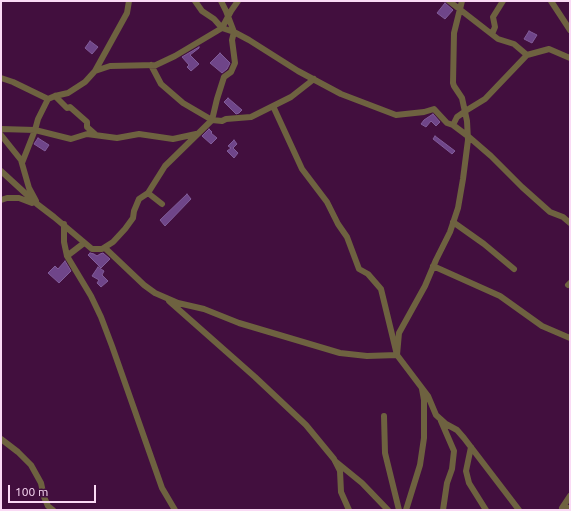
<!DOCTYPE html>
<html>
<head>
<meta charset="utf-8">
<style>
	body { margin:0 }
	#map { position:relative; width:571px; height:511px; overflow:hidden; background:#420f3e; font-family:Ubuntu,sans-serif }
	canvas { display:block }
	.frame { position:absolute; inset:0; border:2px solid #fadaf5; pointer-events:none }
	.scale { position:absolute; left:8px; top:485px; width:88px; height:18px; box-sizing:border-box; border:2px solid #fadaf5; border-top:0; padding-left:5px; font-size:12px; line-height:14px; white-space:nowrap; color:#fadaf5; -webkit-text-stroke:3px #420f3e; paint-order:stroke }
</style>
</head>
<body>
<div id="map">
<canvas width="571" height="511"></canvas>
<div class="frame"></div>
<div class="scale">100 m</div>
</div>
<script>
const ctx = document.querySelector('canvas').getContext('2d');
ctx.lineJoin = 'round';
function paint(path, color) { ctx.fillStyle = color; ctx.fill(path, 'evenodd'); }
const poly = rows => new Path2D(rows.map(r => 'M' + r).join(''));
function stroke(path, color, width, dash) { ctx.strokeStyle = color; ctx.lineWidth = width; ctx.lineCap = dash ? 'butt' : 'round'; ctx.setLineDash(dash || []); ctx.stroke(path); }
const building = poly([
	[445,3,453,10,445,19,437,13,445,3],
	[529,31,537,35,532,43,524,39,529,31],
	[90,41,98,47,92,54,85,48,90,41],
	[199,47,199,48,190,55,199,64,191,71,187,67,189,65,182,57,199,47],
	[220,53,230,63,227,69,222,73,210,63,220,53],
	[228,98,242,110,239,113,236,114,224,102,228,98],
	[433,114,440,122,436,126,431,121,426,127,421,124,424,120,433,114],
	[209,129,212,132,211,133,217,138,211,144,202,136,209,129],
	[435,136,455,151,452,154,433,139,435,136],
	[38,138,49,145,45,151,34,144,38,138],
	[234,140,237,144,233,148,238,153,234,158,227,151,231,148,228,146,234,140],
	[187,194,191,199,165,226,160,220,187,194],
	[90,253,94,254,97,256,100,254,103,253,110,259,101,268,88,255,90,253],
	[65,261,71,271,59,283,48,273,55,266,58,269,65,261],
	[98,267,104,271,102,275,108,281,101,287,97,283,99,280,92,276,98,267]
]);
const minor = poly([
	[195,1,202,11,214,19,222,28,234,32,249,40,298,71,341,94,396,115,424,112,434,109,447,123,453,125],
	[449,1,498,39,514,44,527,55],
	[462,1,454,33,453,83,454,86,462,98,467,121,468,140,463,179,458,208,450,232,436,260,425,286,399,333,397,355,428,396,436,415,446,424,457,430,464,438,519,510],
	[551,1,570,30],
	[492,34,495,27,493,17,503,1],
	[570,58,549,49,527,55,485,99,467,110,457,117,453,125,469,137,491,156,522,187,550,212,563,217,570,223],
	[151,65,161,84,183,103,212,120,222,121,226,119,251,117,291,97,314,79],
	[95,71,127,13,129,1],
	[1,78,13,82,48,99],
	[55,96,67,108,70,107,87,122,87,127,96,135],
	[1,129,35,130,38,119,48,99,55,96,68,93,85,82,95,71,110,66,156,65,175,56,222,28,231,11,238,1],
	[1,135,21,160,29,188,36,201],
	[22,163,35,130,71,139,87,134,117,138,139,134,173,139,196,134],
	[1,171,37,204,54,217,92,249,102,249,113,242,125,229,133,218,134,211,139,199,148,193,165,166,212,120,217,99,224,77,231,72,235,63,232,40,234,32,226,11,221,1],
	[148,193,162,204],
	[1,200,7,198,19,198,32,203],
	[453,222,484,244,514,269],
	[64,224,64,242,67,256,91,296,101,317,112,346,162,488,175,510],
	[105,248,144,285,155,293,178,303,204,309,239,323,340,353,367,356,397,355,381,289,368,274,359,269,347,237,338,224,327,202,302,169,273,106],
	[67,256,84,243],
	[433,266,500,296,542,326,570,338],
	[568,285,570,283],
	[169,301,255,377,306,425,334,459,340,471,341,492,349,510],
	[384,416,385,453,399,510],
	[441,421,454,451,452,469,447,483,443,510],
	[1,439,18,452,31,465,41,483,44,497,48,506,53,510],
	[471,447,466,471,469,483,486,510],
	[335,461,362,483,388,510],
	[570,496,562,508,570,508],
	[406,510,420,465,424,438,424,400,422,389]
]);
paint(building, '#6f4589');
stroke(building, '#815d99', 1);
stroke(minor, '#6e6240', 6);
</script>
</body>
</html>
